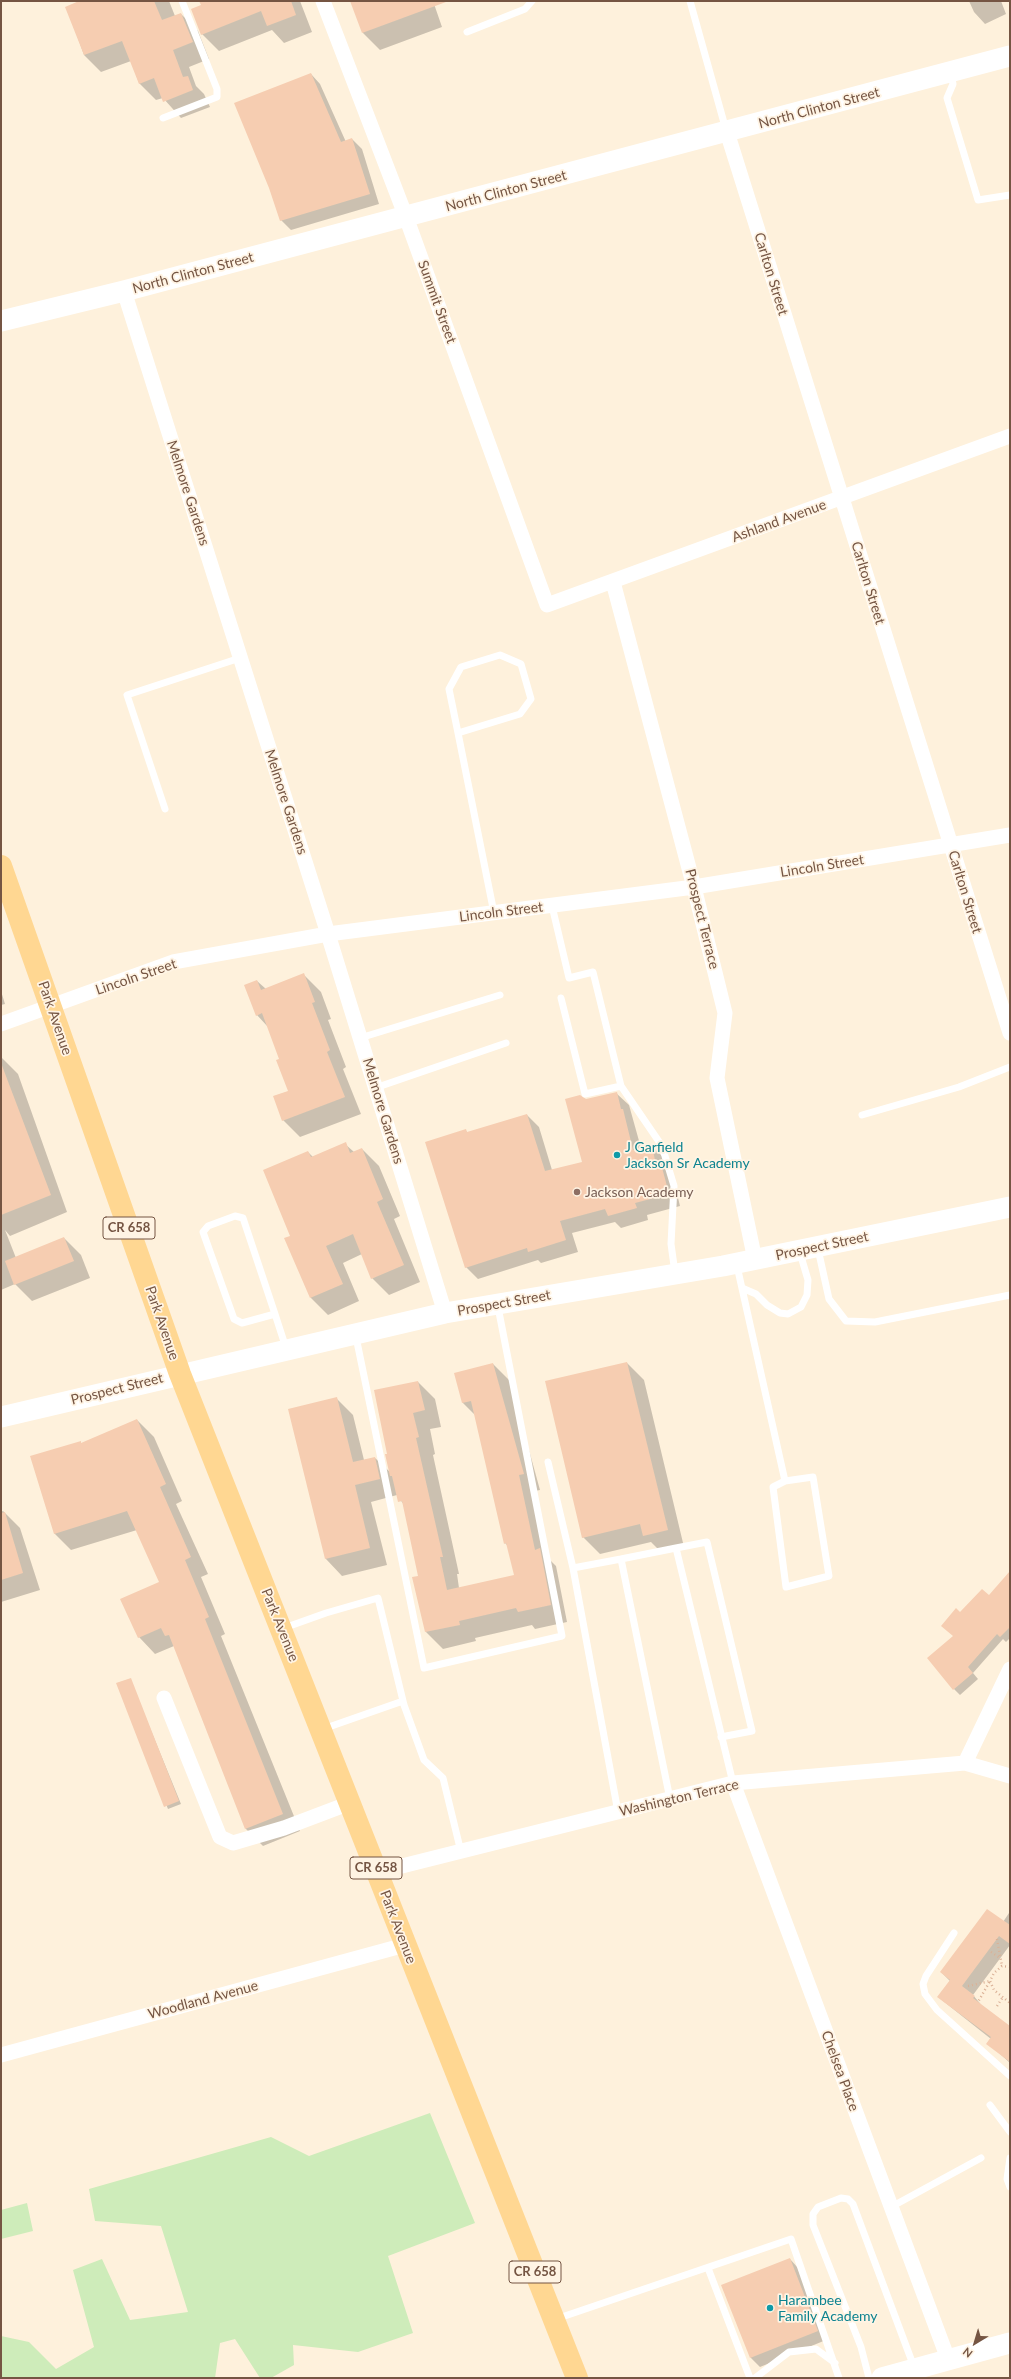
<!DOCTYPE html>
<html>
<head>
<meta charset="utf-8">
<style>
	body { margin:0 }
	#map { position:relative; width:1011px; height:2379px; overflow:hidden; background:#fef1dc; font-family:Lato,sans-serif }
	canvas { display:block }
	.frame { position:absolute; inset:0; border:2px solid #755543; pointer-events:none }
	.north { position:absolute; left:955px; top:2323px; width:40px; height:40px; -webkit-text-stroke:3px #fff4e4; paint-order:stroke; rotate:218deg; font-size:11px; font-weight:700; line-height:16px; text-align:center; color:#755543 }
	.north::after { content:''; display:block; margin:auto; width:14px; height:18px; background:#755543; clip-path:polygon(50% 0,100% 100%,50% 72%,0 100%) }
</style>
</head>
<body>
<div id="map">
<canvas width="1011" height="2379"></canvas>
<div class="frame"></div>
<div class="north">N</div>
</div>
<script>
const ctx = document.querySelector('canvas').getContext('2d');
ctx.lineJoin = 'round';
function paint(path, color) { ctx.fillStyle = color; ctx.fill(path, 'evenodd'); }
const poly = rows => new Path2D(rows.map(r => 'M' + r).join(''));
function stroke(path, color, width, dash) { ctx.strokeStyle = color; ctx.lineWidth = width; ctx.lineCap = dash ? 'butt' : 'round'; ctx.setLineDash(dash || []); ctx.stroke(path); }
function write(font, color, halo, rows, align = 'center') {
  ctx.font = font + ' Lato,sans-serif'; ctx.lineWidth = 3.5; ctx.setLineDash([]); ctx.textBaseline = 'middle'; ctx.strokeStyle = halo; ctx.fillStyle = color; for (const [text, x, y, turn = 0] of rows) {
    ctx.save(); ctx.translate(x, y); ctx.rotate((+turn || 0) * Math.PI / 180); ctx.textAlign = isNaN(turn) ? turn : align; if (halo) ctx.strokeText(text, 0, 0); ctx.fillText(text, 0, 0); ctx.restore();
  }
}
const green = poly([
	[430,2113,475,2223,388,2256,413,2333,358,2352,293,2345,294,2365,271,2378,260,2378,235,2339,220,2343,215,2378,1,2378,1,2336,29,2342,56,2369,94,2347,73,2270,102,2259,130,2320,188,2312,161,2226,95,2221,89,2189,271,2137,309,2156],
	[27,2203,33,2231,1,2239,1,2210]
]);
const shadow = poly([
	[85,1,169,1,175,16,181,14,198,31,209,59,189,67,196,86,204,94,210,107,181,118,163,98,156,100,139,83,131,61,101,72,84,55,67,8],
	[200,1,300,1,312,32,284,43,272,30,219,51,202,34,202,6],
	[351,1,433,1,442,27,380,50,363,33],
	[969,1,1001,1,1006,14,985,24,974,12],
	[311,74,320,84,346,142,352,139,362,149,379,204,291,230,281,220],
	[304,975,321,992,331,1019,328,1020,346,1067,343,1069,361,1114,300,1137,283,1120,289,1091,280,1059,268,1027,257,1015,257,981,266,989],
	[1,991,5,1004,1,1005],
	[1,1057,18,1074,67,1212,10,1236,5,1230,16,1258,64,1238,81,1255,90,1278,32,1301,15,1284,1,1290],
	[616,1093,629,1105,641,1148,651,1145,663,1157,672,1173,680,1206,647,1215,648,1220,621,1228,615,1222,572,1233,578,1252,541,1263,538,1260,478,1279,466,1267,466,1131,468,1133,527,1115,539,1127,552,1170,583,1163,586,1100],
	[345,1144,354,1152,362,1149,379,1166,400,1216,394,1219,420,1282,389,1295,372,1278,362,1254,343,1263,359,1301,328,1315,311,1298,291,1236,308,1152,313,1157],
	[627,1363,644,1380,684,1547,661,1552,651,1542,600,1554,583,1537],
	[493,1364,510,1381,540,1490,535,1491,550,1560,556,1566,567,1622,535,1629,532,1625,475,1638,476,1641,443,1649,426,1632,419,1576,404,1505,397,1495,371,1502,387,1565,342,1576,326,1559,289,1410,336,1398,353,1415,364,1460,375,1458,390,1472,388,1455,418,1382,435,1399,441,1427,430,1429,435,1454,433,1455,459,1574,457,1574,459,1588,515,1576,508,1546,505,1543,476,1416,462,1402],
	[137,1420,154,1437,182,1501,176,1504,208,1574,201,1577,225,1634,221,1636,300,1831,263,1846,246,1829,174,1646,155,1654,139,1637,160,1582,137,1530,71,1550,54,1533,80,1442,82,1444],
	[3,1511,20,1528,40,1590,1,1602,1,1512],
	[1010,1574,1010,1638,1006,1642,1003,1639,973,1673,978,1679,960,1695,954,1689,954,1637,960,1613,989,1596],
	[130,1679,181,1804,168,1809,117,1684],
	[1009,1913,1010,1945,973,1995,983,2007,1010,2027,1010,2063,988,2043,991,2039,938,1997,950,1981,941,1972,1003,1922],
	[790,2259,798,2268,826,2340,760,2367,751,2358,722,2286]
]);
const building = poly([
	[79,1,154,1,162,20,181,13,193,42,173,50,183,77,188,76,193,90,163,102,154,78,139,84,122,41,84,55,65,7],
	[199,1,291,1,296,15,267,26,261,11,201,35,191,9,201,5],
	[350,1,446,1,446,2,362,33],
	[311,73,341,142,352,138,370,194,280,221,269,188,234,103],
	[304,973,315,1002,312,1003,330,1050,327,1052,345,1097,282,1121,273,1096,288,1091,276,1060,279,1059,262,1013,256,1016,244,985,257,980,261,990],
	[1,1063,51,1195,1,1215],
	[617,1092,621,1109,623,1109,633,1150,652,1144,655,1161,660,1160,669,1194,635,1203,637,1208,608,1216,605,1209,560,1221,566,1240,528,1252,527,1248,465,1268,425,1142,466,1129,467,1132,527,1114,545,1171,582,1162,565,1099,580,1095,586,1099],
	[346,1142,350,1153,362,1148,383,1199,377,1202,404,1265,371,1279,353,1234,326,1246,343,1284,310,1298,284,1238,290,1236,263,1170,308,1151,311,1157],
	[64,1237,74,1261,14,1285,5,1261],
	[627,1362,668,1530,643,1536,640,1524,582,1538,545,1381],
	[493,1363,524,1474,519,1475,535,1550,540,1548,551,1605,518,1612,516,1608,459,1621,460,1625,425,1632,412,1577,418,1576,402,1501,398,1502,392,1476,390,1476,385,1454,387,1454,374,1390,418,1381,425,1410,413,1413,419,1437,416,1438,443,1557,440,1557,447,1590,514,1575,506,1543,504,1544,471,1401,462,1403,454,1373],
	[337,1397,353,1462,375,1457,380,1479,355,1485,370,1548,325,1559,288,1409],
	[137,1419,166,1484,160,1487,191,1557,185,1560,209,1617,205,1619,283,1814,245,1829,169,1635,165,1636,161,1628,138,1638,120,1599,159,1582,127,1511,54,1534,30,1456,81,1441,81,1443],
	[5,1512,23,1573,1,1580,1,1513],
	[1010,1571,1010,1627,1000,1637,997,1634,968,1667,973,1673,953,1690,927,1658,953,1636,941,1626,956,1608,960,1612,982,1589,989,1595],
	[131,1678,179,1801,164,1807,116,1683],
	[987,1909,1010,1925,1010,1944,999,1936,962,1986,975,1996,973,1998,1010,2026,1010,2062,986,2044,991,2037,937,1997,950,1980,940,1972],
	[790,2258,818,2331,750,2358,721,2285]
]);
const path = poly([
	[997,1939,1002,1966],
	[991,1952,1000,1958],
	[1010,1967,1002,1966,994,1973,990,1981,994,1990,1010,2003],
	[968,1986,990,1981,978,2002],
	[997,2006,1003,1997]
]);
const lane = poly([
	[690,1,726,130],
	[467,32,525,9,532,1],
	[951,74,953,84,947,98,978,200,1010,195],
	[163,118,217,97,217,89,182,1],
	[458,733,520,714,531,699,521,664,500,655,461,667,449,689,458,733,494,913],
	[165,809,127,695,240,658],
	[552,906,569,978,593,972,621,1086,662,1146,674,1186,671,1244,675,1273],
	[561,998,585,1094,621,1086],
	[360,1038,500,995],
	[375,1088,506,1043],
	[862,1115,959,1087,1010,1067],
	[818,1249,829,1299,846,1321,875,1322,1010,1295],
	[737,1266,785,1481,773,1487,786,1587,829,1576,813,1477,785,1481],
	[742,1288,756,1294,767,1305,780,1313,788,1314,801,1307,807,1295,808,1280,800,1253],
	[275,1314,242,1323,234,1319,203,1232,208,1226,235,1216,243,1218,275,1314,286,1348],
	[356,1337,424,1668,562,1636,498,1307],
	[548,1462,573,1568],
	[676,1548,707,1542,752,1731,721,1737],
	[284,1628,326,1613,378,1598,404,1705,424,1760,443,1778,461,1852],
	[323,1729,403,1701],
	[670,1799,621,1559,676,1548,733,1783],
	[618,1812,573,1568,621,1559],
	[954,1933,926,1976,923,1984,925,1994,937,2010,1010,2076],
	[990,2105,1010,2132],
	[1010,2158,1007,2179,1010,2187],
	[891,2207,981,2158],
	[708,2268,750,2378],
	[556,2319,791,2239,839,2378],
	[755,2378,789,2352,816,2349,835,2363],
	[869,2378,861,2347,813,2225,813,2214,818,2207,841,2198,848,2199,853,2204,914,2367]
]);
const street = poly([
	[323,1,406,217,547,605,1010,436],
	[727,132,1010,1033],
	[124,291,328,934,445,1313],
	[613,582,694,887,725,1013,717,1078,755,1260],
	[1,1024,173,962,328,934,694,887,1010,835],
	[164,1698,220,1837,233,1843,284,1828,350,1803],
	[965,1763,1010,1669],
	[733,1783,948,2359],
	[378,1872,733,1783,965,1763,1010,1776],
	[1,2055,405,1945]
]);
const secondary = poly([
	[1,321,124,291,1010,56],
	[1,1417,445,1313,723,1266,1010,1207],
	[882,2378,1010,2343]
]);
const primary = poly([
	[1,866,180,1374,577,2378]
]);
const markers = [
	[617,1155,4,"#0f9aa8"],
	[577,1192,4,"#8d6e63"],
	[770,2308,4,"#0f9aa8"]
];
const shields = [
	[129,1228,52],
	[376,1868,52],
	[535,2272,52]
];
const shieldNames = [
	["CR 658",129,1228],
	["CR 658",376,1868],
	["CR 658",535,2272]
];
const streetNames = [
	["North Clinton Street",819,108,-15],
	["North Clinton Street",506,191,-15],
	["North Clinton Street",193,273,-15],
	["Carlton Street",771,274,73],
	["Summit Street",437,302,70],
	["Melmore Gardens",188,493,72],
	["Ashland Avenue",779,521,-20],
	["Carlton Street",868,583,73],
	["Melmore Gardens",286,802,72],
	["Lincoln Street",822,866,-9],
	["Carlton Street",965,892,73],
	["Lincoln Street",501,912,-7],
	["Prospect Terrace",702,919,76],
	["Lincoln Street",136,977,-19],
	["Park Avenue",55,1018,71],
	["Melmore Gardens",383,1111,73],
	["Prospect Street",822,1246,-12],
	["Prospect Street",504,1303,-10],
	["Park Avenue",162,1323,71],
	["Prospect Street",117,1389,-14],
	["Park Avenue",280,1625,68],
	["Washington Terrace",679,1798,-13],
	["Park Avenue",398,1927,69],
	["Woodland Avenue",203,2000,-15],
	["Chelsea Place",840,2071,70]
];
const cultureNames = [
	["J Garfield",625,1147],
	["Jackson Sr Academy",625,1163],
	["Harambee",778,2300],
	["Family Academy",778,2316]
];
const educationNames = [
	["Jackson Academy",585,1192]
];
paint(green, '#ceecba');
paint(shadow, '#0003');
paint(building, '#f6cdb1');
stroke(path, '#dab095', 2.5, [1, 3]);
stroke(lane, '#fff', 7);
stroke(street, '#fff', 15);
stroke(secondary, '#fff', 21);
stroke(primary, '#ffd792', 22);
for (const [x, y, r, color] of markers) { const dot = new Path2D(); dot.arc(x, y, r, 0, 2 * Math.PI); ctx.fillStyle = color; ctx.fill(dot); stroke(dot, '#fff4e4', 1.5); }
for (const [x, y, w] of shields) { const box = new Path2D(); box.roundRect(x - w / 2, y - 11, w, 22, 3); ctx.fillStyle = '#fff4e4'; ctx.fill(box); stroke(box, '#755543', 1); }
write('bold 13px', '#755543', null, shieldNames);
write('14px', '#755543', '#fff4e4', streetNames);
write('14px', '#0d838f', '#fff4e4', cultureNames, 'left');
write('14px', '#785e54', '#fff4e4', educationNames, 'left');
</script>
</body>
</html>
